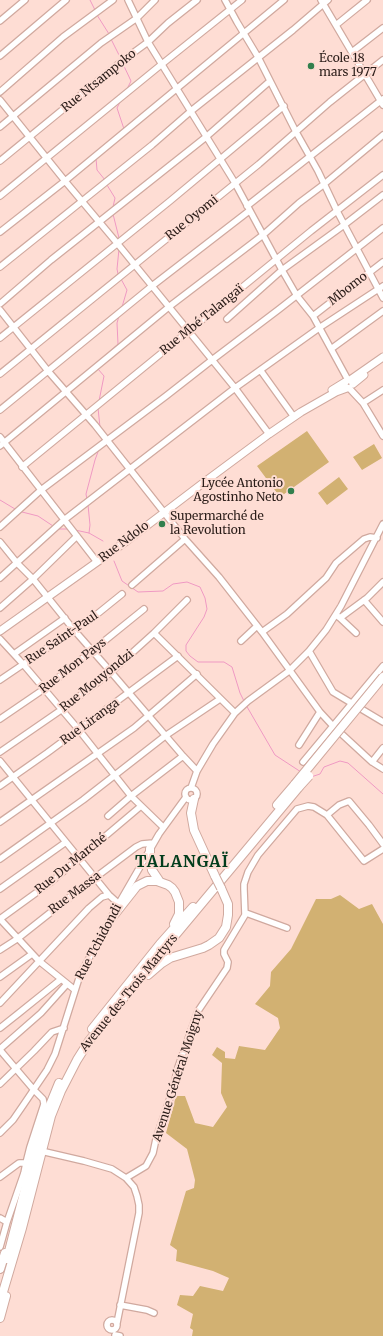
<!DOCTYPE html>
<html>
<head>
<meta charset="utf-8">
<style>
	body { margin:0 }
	canvas { display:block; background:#feddd4 }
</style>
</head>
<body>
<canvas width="383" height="1336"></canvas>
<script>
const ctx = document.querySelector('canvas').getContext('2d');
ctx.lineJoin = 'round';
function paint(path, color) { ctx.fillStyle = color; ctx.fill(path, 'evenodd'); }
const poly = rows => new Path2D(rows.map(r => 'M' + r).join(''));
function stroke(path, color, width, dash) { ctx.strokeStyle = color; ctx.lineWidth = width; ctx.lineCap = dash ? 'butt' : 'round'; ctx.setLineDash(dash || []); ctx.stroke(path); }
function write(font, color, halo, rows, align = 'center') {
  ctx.font = font + ' Merriweather,serif'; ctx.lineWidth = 4; ctx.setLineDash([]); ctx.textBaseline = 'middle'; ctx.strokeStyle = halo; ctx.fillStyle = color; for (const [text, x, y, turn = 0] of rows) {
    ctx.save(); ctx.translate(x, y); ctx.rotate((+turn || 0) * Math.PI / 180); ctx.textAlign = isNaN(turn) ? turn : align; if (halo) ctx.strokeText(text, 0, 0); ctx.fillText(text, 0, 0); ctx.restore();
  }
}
const green = poly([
	[307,431,329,462,280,497,257,466],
	[374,444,382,458,362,470,353,457],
	[339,477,348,489,327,505,318,493],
	[340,895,359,909,372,904,383,924,383,1336,192,1336,193,1330,190,1328,193,1314,177,1305,180,1295,193,1296,200,1286,223,1291,229,1278,213,1271,176,1261,177,1250,170,1245,186,1191,194,1188,195,1180,187,1149,166,1133,176,1096,185,1096,195,1123,213,1127,227,1107,221,1093,222,1063,212,1055,217,1047,225,1052,225,1058,235,1059,239,1046,265,1050,280,1028,278,1018,255,1004,270,986,271,972,291,949,316,899,331,899]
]);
const stream = poly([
	[90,0,95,10],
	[97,15,109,34],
	[111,39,121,59],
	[123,64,131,81,127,89],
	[121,100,117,108,124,129],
	[96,158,97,170,105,180],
	[107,185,115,198,113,207],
	[113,214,119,238],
	[118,274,117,269,119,249],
	[121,279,127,290,122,307],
	[97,364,97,363,118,344,117,323,119,316],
	[98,369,104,376,99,401],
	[98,408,100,427],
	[0,500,15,509],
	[87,500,86,494,95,460,99,449],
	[88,505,90,525,89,533],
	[22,512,38,516,53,526],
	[59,529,68,529],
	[75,530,89,533,103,541],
	[114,561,122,581,138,592,163,591,173,584,187,582,200,587,205,598,207,609,204,617,186,645,186,651,190,656,198,662,224,662,232,667,240,693,244,701],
	[246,705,275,755,301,772],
	[311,777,320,774,324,767,340,761,348,763,383,794]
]);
const minor = poly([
	[128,0,148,42,235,183,282,270,297,296,313,316,348,380],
	[225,0,237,22,258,57,296,132,318,171,337,211,383,298],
	[321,0,383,105],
	[0,21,25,0],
	[336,25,367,0],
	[352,52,383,28],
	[0,56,66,0],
	[0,92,63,37,113,0],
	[0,100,65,181,117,243,235,388,269,434],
	[0,127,101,43,137,18,155,0],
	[0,161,122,61,148,42,168,23,197,0],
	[0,196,162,64,242,0],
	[247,206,383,99],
	[0,232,65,181,284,0],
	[0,267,152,145,191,111,293,30,328,0],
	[0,304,51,260,206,137,270,81],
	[0,310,48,371,95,425,185,539,219,577,262,632,320,712,333,726,372,762,383,769],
	[313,316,383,262],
	[227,319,282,270,344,225,383,195],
	[0,338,170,201,284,106],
	[331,349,383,311],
	[261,371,294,417],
	[0,374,259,164,330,102,383,60],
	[349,388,363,403,383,436],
	[363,403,383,390],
	[0,410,152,286,249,211],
	[0,437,97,562],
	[0,446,170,306,263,235,299,203,323,185,383,135],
	[22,467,311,231,383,175],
	[0,527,41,490,166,396,212,360,278,310,383,228],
	[0,542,17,563,33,579,74,630,111,672,183,756,197,771],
	[0,578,64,520,235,388,319,328,383,286],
	[132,585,185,539],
	[364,600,383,622],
	[0,608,33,579,77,536],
	[336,615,340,618,348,612,367,598,383,582],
	[340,618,356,633],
	[262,632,287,614,326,578,336,563,364,539,370,537,377,538],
	[154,633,235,713],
	[0,639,23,664,79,730,131,796,163,827],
	[241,641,257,626],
	[309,651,333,692,383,722],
	[14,654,65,618],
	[0,680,96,615,122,594],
	[0,719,44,689,92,651,144,609],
	[299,745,320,712],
	[0,752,61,710,111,672,154,633,187,600],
	[0,761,109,895,119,904],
	[303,762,383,666],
	[372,762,383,748],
	[0,786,47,753,178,656],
	[191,788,197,771,213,744,235,713,248,701,289,671,309,651,326,630,341,606,383,524],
	'185 794a6 6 0 1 1 12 0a6 6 0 1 1-12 0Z',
	[327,815,339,805,349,801,369,825,383,844],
	[108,816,131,796,183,756],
	[0,822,134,728,197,674],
	[0,859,83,800,165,736,220,699],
	[0,889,66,842],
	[118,905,159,834,186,797],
	[246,913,287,928],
	[0,919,51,882,141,806],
	[0,919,39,961,75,990],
	[0,950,17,939,84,886,136,847,142,844,153,843],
	[0,977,32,954],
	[0,1003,89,908,102,897,109,895],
	[0,1028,19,1013,60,980],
	[0,1049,41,1013,67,984],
	[0,1050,34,1090,43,1099,44,1104,30,1147,26,1163,24,1173,7,1222,0,1247],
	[0,1084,34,1051,52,1032,64,1028],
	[0,1133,13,1120,24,1104,47,1070,55,1054,80,975,112,916],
	[41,1151,84,1161,112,1169,126,1178,134,1187,137,1196,139,1205,139,1213,117,1323],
	[0,1177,19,1163,26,1163],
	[126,1178,146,1166,153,1153,156,1139,174,1086,177,1070,198,1011,227,968,228,962,224,954,224,950,245,915,244,889,244,884,248,872,258,855,297,809,308,806,314,807,327,815,364,861,383,849],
	[0,1218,7,1222],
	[120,1305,147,1310,154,1313],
	'107 1325a5 5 0 1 1 10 0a5 5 0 1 1-10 0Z',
	[115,1335,120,1336]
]);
const major = poly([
	[350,380,383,357],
	[353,384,364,375],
	[332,390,345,382],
	[0,631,128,540,203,483,269,434,301,412,336,392,347,388]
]);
const highway = poly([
	[194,799,191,813,194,830,215,876],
	[277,805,295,784],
	[150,849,150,858,152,870,160,882],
	[111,919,137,886,147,881,157,881,168,885,172,888,175,892,179,902,179,914,174,924],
	[148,975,162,963,170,958,203,948,209,945,219,938,226,927,228,915,228,904,221,888],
	[92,1029,160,944,193,907],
	[7,1259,41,1127,59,1083],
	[0,1269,5,1253],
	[0,1302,22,1228,51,1116,61,1091,77,1060,89,1041,142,975,299,787],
	[0,1318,6,1296]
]);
const highwayBridge = poly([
	[295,784,383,677],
	[299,787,309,776],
	[215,876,221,888]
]);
const markers = [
	[311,66,4,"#327f4d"],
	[291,491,4,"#327f4d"],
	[162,524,4,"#327f4d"]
];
const poiNames = [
	["École 18",319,59],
	["mars 1977",319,73],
	["Lycée Antonio",283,484,"right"],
	["Agostinho Neto",283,498,"right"],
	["Supermarché de",170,517],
	["la Revolution",170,531]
];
const streetNames = [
	["Rue Ntsampoko",99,81,-39],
	["Rue Oyomi",192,218,-39],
	["Mbomo",348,289,-38],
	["Rue Mbé Talangaï",202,320,-39],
	["Rue Ndolo",124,542,-37],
	["Rue Saint-Paul",62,638,-34],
	["Rue Mon Pays",73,666,-38],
	["Rue Mouyondzi",97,681,-39],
	["Rue Liranga",90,722,-36],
	["Rue Du Marché",71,864,-39],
	["Rue Massa",75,893,-37],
	["Rue Tchidondi",99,942,-62],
	["Avenue des Trois Martyrs",129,993,-51],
	["Avenue Général Moigny",178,1076,-72]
];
const districtNames = [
	["TALANGAÏ",182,862]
];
paint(green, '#d2b172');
stroke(stream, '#ef99c3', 1);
stroke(minor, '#d0a99f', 8);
stroke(major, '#d0a99f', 9);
stroke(highway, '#d0a99f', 10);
stroke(minor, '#fff', 5.5);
stroke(major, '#fff', 7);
stroke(highway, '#fff', 8);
stroke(highwayBridge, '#d0a99f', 10, []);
stroke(highwayBridge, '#fff', 8);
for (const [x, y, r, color] of markers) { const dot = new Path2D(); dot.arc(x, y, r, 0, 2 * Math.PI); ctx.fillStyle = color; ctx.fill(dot); stroke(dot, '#feddd4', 1.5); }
write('12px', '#2b1d19', '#feddd4', poiNames, 'left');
write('12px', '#2b1d19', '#feddd4', streetNames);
ctx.letterSpacing = '1px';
write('bold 16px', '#023c1c', '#feddd4', districtNames);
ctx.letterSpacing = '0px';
</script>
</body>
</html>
